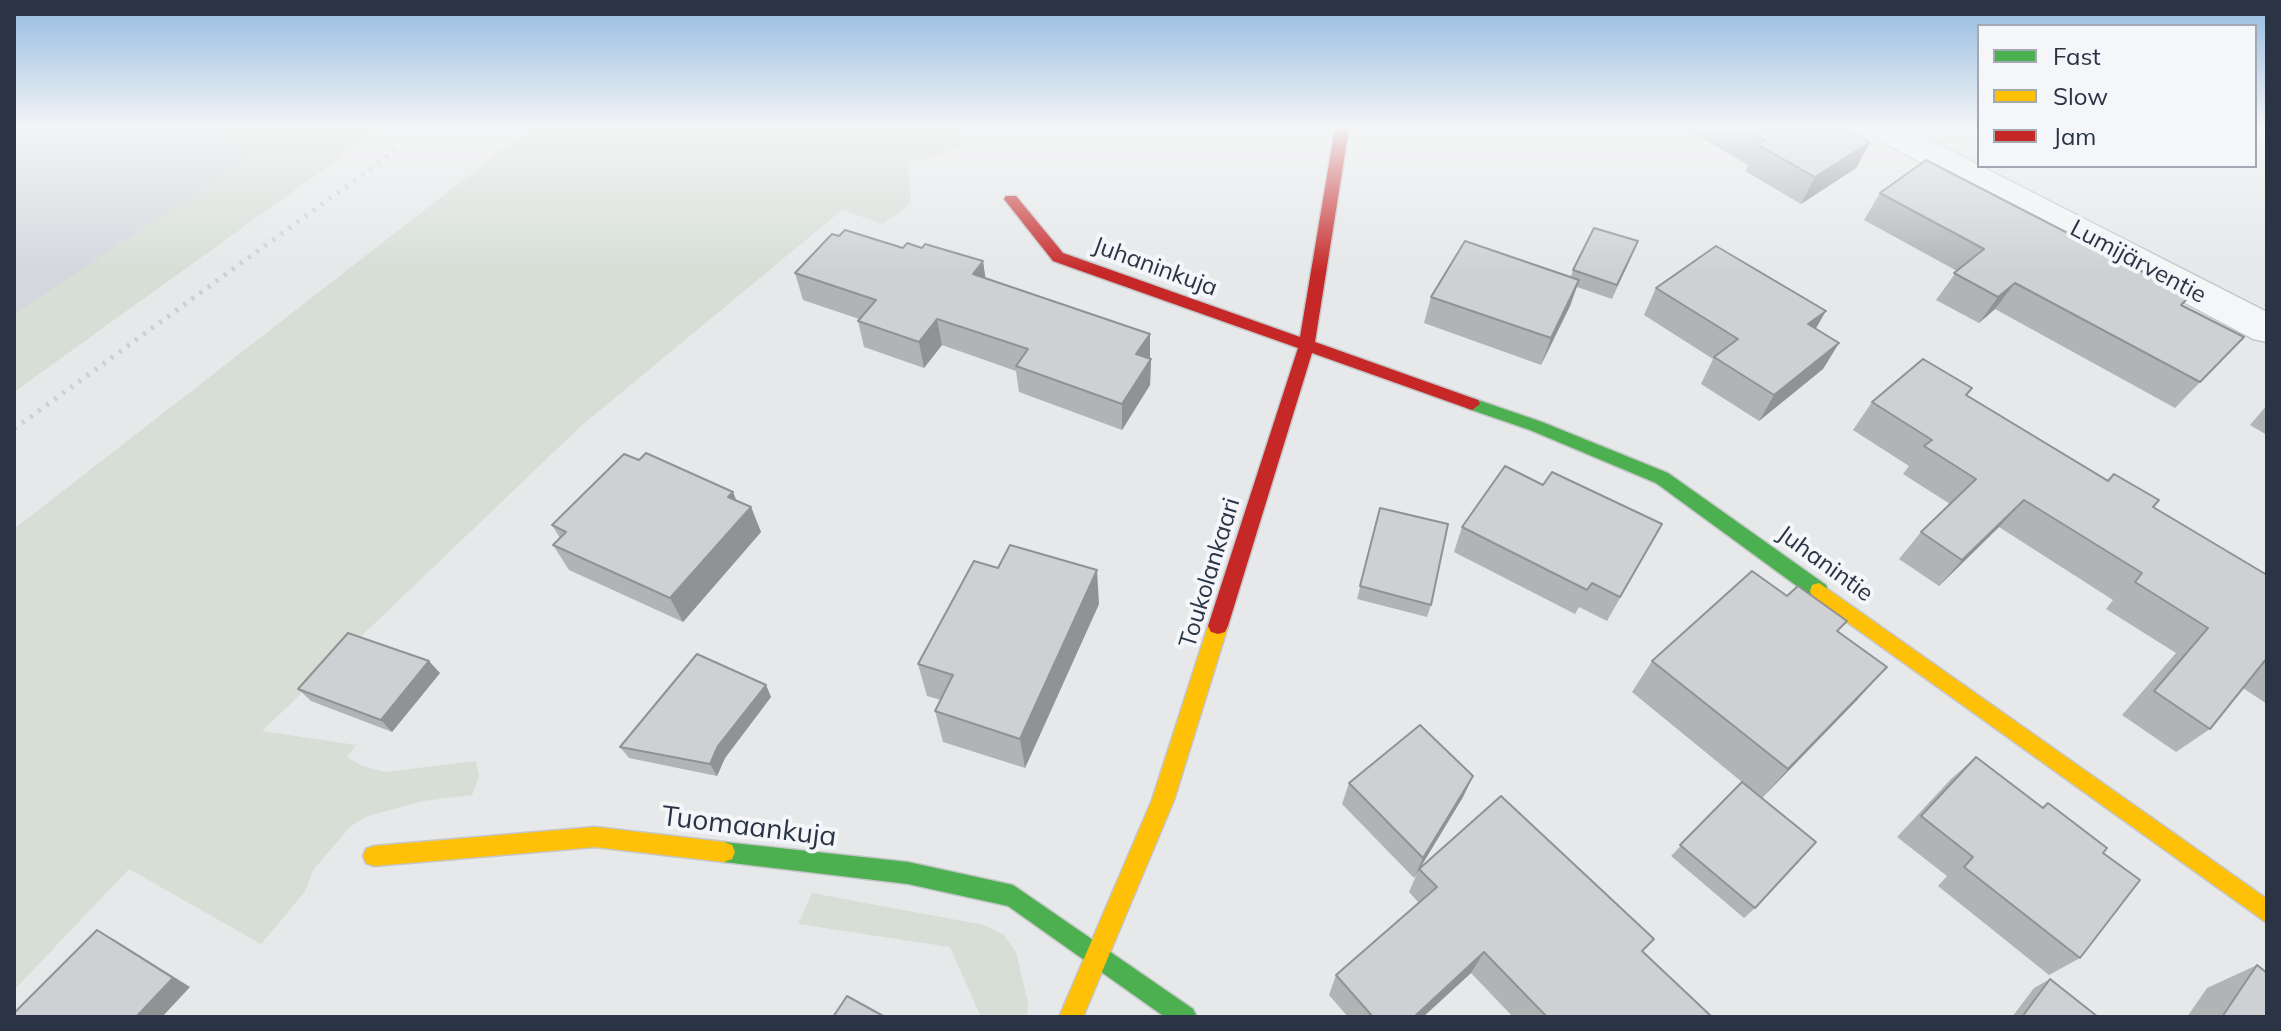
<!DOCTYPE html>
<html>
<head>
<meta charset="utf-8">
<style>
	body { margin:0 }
	#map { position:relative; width:2281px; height:1031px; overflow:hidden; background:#e6e8ea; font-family:Mulish,sans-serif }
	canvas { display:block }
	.frame { position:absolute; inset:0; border:16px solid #2b3445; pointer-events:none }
	.legend { position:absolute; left:1977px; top:24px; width:280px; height:144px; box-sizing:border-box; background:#f4f6f9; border:2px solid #a4a8b1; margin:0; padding:10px 14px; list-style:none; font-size:24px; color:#2b3445 }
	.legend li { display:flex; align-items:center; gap:16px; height:40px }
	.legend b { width:40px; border:2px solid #a4a8b1 }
</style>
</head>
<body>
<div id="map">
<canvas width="2281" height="1031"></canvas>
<div class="frame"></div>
<ul class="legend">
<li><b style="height:10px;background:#4caf50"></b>Fast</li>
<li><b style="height:10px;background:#ffc107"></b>Slow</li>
<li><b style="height:10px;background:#c62828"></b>Jam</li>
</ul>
</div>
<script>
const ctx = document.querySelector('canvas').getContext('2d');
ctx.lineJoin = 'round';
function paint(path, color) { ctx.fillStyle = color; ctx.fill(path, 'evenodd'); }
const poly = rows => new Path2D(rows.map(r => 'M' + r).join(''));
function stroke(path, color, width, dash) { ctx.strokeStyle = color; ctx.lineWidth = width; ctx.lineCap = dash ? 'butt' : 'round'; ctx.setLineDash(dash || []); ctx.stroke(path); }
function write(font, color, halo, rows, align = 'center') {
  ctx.font = font + ' Mulish,sans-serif'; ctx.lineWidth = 8; ctx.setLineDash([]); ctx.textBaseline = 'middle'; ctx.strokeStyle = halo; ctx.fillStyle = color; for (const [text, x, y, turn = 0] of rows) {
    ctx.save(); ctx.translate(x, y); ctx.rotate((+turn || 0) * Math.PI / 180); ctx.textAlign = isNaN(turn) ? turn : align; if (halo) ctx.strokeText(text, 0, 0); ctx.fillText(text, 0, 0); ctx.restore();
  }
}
const built = poly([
	[14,128,312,128,14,332]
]);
const green = poly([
	[238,128,381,128,14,392,14,314,261,150,226,137],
	[530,128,959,128,962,144,941,156,907,161,911,203,883,224,842,210,581,426,262,731,356,745,347,757,362,766,385,772,476,761,479,777,472,795,423,801,368,816,351,826,314,869,304,893,261,944,129,869,14,990,14,529],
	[812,893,984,925,1004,935,1016,952,1028,1003,1027,1017,981,1017,950,947,798,924]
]);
const street = poly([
	[1864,128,1906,128,2267,312,2267,342,2253,339,1869,135,1864,128]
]);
const fast = poly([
	[1472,398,1542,422,1668,473,1826,585,1828,591,1826,597,1819,599,1812,597,1656,483,1530,430,1466,408,1464,404,1472,398],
	[724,842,908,862,1013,885,1193,1009,1197,1017,1165,1017,1008,906,908,884,724,862,716,859,713,852,716,845,724,842]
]);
const slow = poly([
	[1819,583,2267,899,2267,923,1812,597,1810,591,1812,585,1819,583],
	[1218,618,1225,620,1228,626,1174,800,1083,1017,1059,1017,1152,800,1208,626,1211,620,1218,618],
	[595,827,724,842,732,845,735,852,732,859,724,862,595,847,374,866,366,863,363,856,366,849,374,846,595,827]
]);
const jam = poly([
	[1335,128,1349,128,1315,342,1478,400,1480,404,1472,410,1312,353,1228,626,1225,632,1218,634,1211,632,1208,626,1298,348,1053,261,1004,199,1006,196,1016,196,1063,253,1300,337,1335,128]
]);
const rail = poly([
	[14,429,426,128]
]);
const wall = poly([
	[1684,128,1843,128,1870,142,1856,168,1801,204,1745,171,1748,165],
	[1880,193,2190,296,2182,305,2244,337,2175,408,1995,309,1979,323,1936,300,1957,271,1864,220],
	[839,236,903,248,922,248,983,261,985,278,1151,359,1150,385,1122,430,1019,392,1016,371,942,345,924,368,864,347,858,321,859,319,803,300,795,273],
	[1632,255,1612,299,1577,287,1570,306,1541,365,1424,323,1431,297,1571,277,1573,270],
	[1656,288,1816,329,1839,343,1823,369,1759,421,1701,384,1713,359,1644,315],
	[1972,388,1967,395,2267,575,2267,704,2243,688,2210,729,2176,752,2122,715,2176,653,2106,609,2113,600,1999,527,1939,586,1899,559,1921,532,1950,504,1903,474,1909,466,1853,430,1872,402],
	[2267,405,2267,435,2250,425],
	[1543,485,1662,524,1607,621,1579,607,1575,614,1454,552,1462,527],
	[737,502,751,507,761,532,683,622,569,570,553,545,560,538,552,525],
	[1380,508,1431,605,1427,617,1357,599],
	[1099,604,1025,768,943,742,935,711,941,700,927,696,918,664],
	[1838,632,1858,699,1762,798,1755,908,1744,918,1671,856,1742,782,1632,692,1652,661],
	[440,673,392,732,311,701,298,689],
	[766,685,771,697,725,758,717,776,629,758,620,747],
	[1976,757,2042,807,2048,803,2103,853,2080,958,2049,975,1938,886,1947,876,1897,837,1951,779],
	[1473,776,1463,797,1420,868,1642,951,1712,1017,1513,1017,1471,973,1423,1017,1348,1017,1329,995,1336,975,1419,903,1409,892,1418,871,1414,878,1342,804,1349,783],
	[2257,965,2267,1017,2187,1017,2207,988],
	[2050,979,2098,1017,2012,1017,2034,988]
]);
const shadedWall = poly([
	[1870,142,1856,168,1801,204,1815,177],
	[983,261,987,288,973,274],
	[1579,280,1570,306,1541,365,1551,338],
	[2015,283,1995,309,1979,323,1998,297],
	[1826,311,1811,337,1808,324],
	[937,319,942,345,924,368,919,342],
	[1150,334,1150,360,1136,354],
	[1839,343,1823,369,1759,421,1774,395],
	[1151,359,1150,385,1122,430,1122,404],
	[733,492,743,516,751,507,761,532,683,622,670,598,728,497],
	[2024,500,1999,527,1939,586,1962,560],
	[1097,570,1099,604,1025,768,1020,739],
	[429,661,440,673,392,732,381,720],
	[1887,667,1858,699,1762,798,1788,769],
	[766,685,771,697,725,758,717,776,710,764,718,746],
	[1473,776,1463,797,1414,878,1423,858],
	[97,930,115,940,190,987,162,1017,136,1017],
	[1484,952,1471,973,1423,1017,1414,1017]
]);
const building = poly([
	[1743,128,1843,128,1870,142,1815,177,1758,145,1765,140,1743,128],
	[1926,160,2190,296,2181,305,2244,337,2200,382,2015,283,1998,297,1954,273,1984,249,1880,193,1926,160],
	[1594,228,1638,241,1617,285,1573,270,1594,228],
	[845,230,903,248,907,243,922,248,925,244,983,261,973,274,1150,334,1136,354,1151,359,1122,404,1016,366,1028,349,937,319,919,342,858,321,876,300,795,273,832,234,839,236,845,230],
	[1465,241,1579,280,1551,338,1431,297,1465,241],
	[1716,246,1826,311,1808,324,1839,343,1774,395,1714,357,1738,339,1656,288,1716,246],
	[1923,359,1972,388,1966,395,2108,481,2114,474,2159,500,2153,507,2267,575,2267,658,2210,729,2154,691,2208,628,2135,582,2142,573,2024,500,1962,560,1921,532,1976,479,1924,446,1932,440,1872,402,1923,359],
	[646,453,733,492,728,497,751,507,670,598,553,545,566,532,552,525,624,454,639,460,646,453],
	[1505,466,1543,485,1552,472,1662,524,1620,597,1592,583,1587,590,1462,527,1505,466],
	[1380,508,1448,524,1431,605,1360,586,1380,508],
	[1010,545,1097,570,1020,739,935,711,953,675,918,664,974,561,998,568,1010,545],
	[1752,571,1787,596,1798,586,1847,621,1837,631,1887,667,1788,769,1652,661,1752,571],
	[348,633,429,661,381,720,298,689,348,633],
	[697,654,766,685,718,746,710,764,620,747,697,654],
	[1420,725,1473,776,1423,858,1349,783,1420,725],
	[1976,757,2043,808,2048,803,2107,848,2103,853,2140,880,2080,958,1964,867,1973,857,1921,816,1976,757],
	[1742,782,1816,842,1755,908,1680,845,1742,782],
	[1501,796,1654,939,1642,951,1712,1017,1547,1017,1484,952,1414,1017,1373,1017,1336,975,1437,887,1419,869,1501,796],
	[97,930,173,978,136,1017,14,1017,14,1013,97,930],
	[2257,965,2267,973,2267,1017,2222,1017,2257,965],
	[2050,979,2098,1017,2022,1017,2050,979],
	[847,996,885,1017,833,1017,847,996]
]);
const streetNames = [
	["Lumijärventie",2138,262,28],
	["Juhaninkuja",1155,267,20],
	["Juhanintie",1825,564,36],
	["Toukolankaari",1210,573,-73]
];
const nearStreetnames = [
	["Tuomaankuja",749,827,7]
];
paint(built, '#d4d7dd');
paint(green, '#d6ded6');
stroke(street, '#c4c6c8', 3);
stroke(fast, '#c4c6c8', 3);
stroke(slow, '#c4c6c8', 3);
stroke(jam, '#c4c6c8', 3);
paint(street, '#f5f6f7');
paint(fast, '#4caf50');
paint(slow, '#ffc107');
paint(jam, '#c62828');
stroke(rail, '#cecfd2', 5, [3, 7]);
paint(wall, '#b1b3b5');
paint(shadedWall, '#909294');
paint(building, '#ced0d3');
stroke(building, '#909294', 2);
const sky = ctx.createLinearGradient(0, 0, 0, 272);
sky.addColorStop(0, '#93bae0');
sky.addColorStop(0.47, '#f4f5f6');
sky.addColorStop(1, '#f4f5f600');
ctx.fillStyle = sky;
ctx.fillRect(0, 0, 2281, 272);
write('24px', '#2b3445', '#f4f6f9', streetNames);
write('28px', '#2b3445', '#f4f6f9', nearStreetnames);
</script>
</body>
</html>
